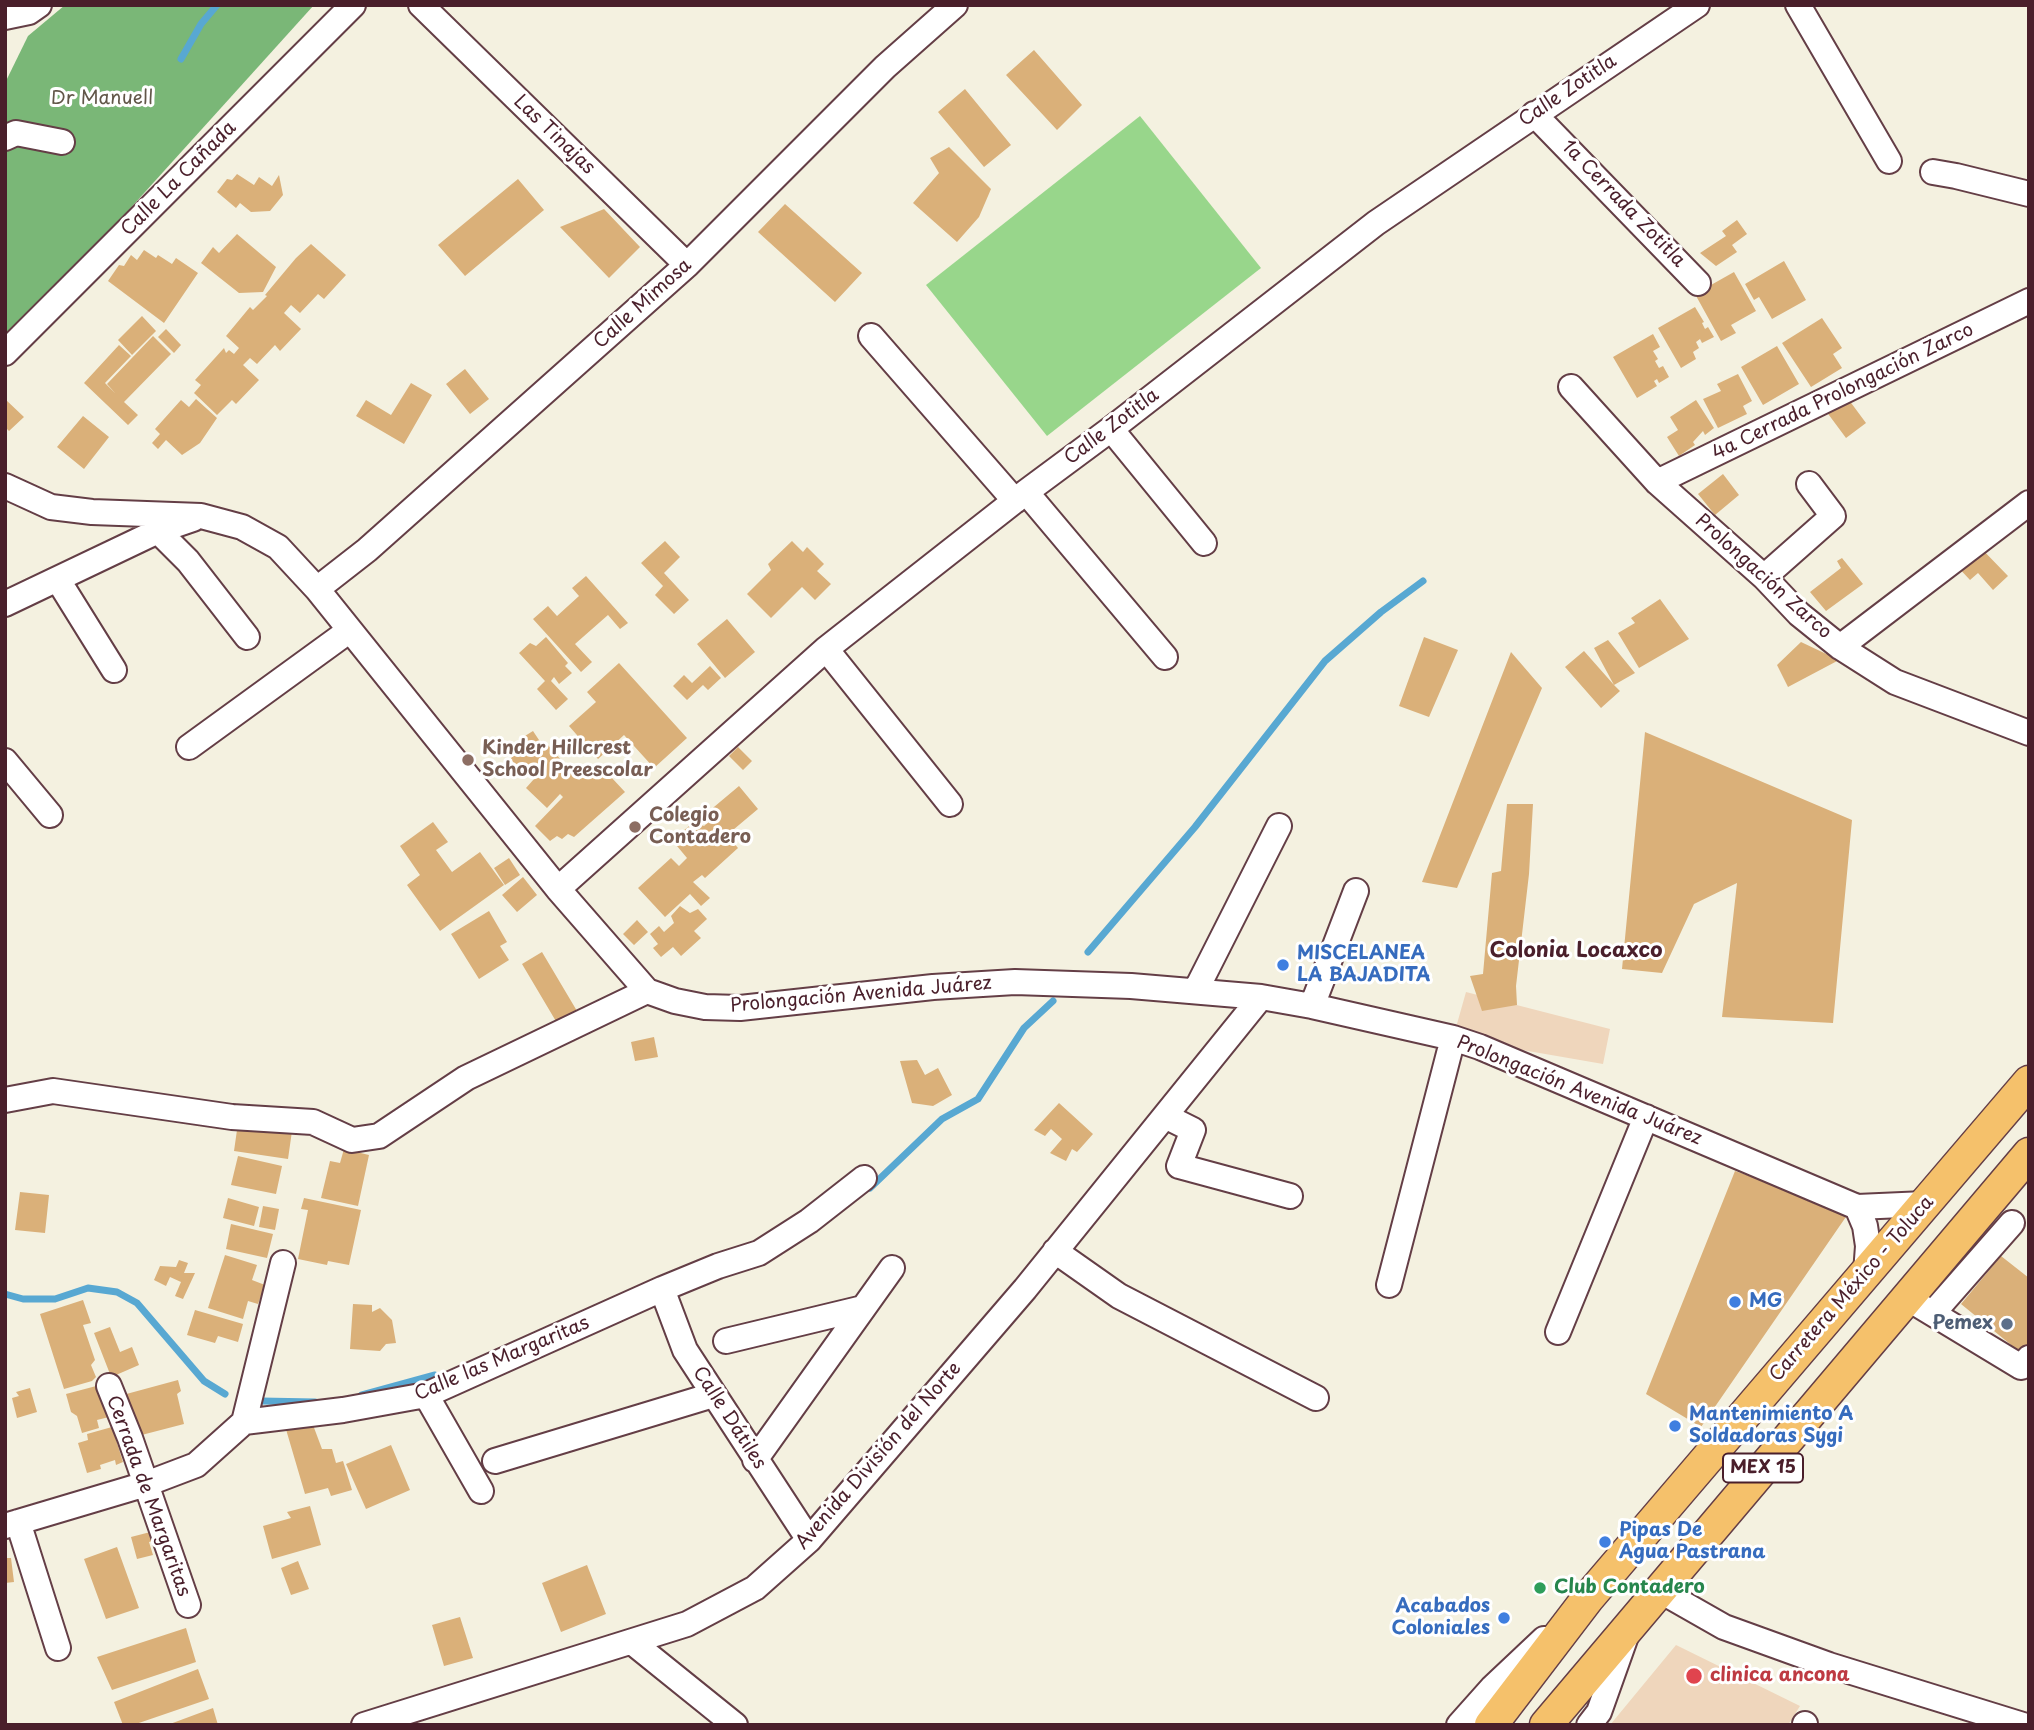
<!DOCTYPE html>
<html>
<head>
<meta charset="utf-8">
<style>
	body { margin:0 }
	#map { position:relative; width:2034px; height:1730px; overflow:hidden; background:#f4f1e0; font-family:"Playpen Sans",sans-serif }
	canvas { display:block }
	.frame { position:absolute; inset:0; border:7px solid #4a1f2b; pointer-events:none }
</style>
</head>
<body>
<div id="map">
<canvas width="2034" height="1730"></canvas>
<div class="frame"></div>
</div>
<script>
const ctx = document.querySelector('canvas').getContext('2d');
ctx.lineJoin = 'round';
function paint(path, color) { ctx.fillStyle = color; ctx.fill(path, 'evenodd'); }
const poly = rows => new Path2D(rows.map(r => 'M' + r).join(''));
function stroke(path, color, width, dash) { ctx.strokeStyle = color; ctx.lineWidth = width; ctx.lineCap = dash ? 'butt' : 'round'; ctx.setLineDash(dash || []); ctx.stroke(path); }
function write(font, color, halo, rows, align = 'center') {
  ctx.font = font + ' "Playpen Sans",sans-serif'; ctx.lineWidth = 6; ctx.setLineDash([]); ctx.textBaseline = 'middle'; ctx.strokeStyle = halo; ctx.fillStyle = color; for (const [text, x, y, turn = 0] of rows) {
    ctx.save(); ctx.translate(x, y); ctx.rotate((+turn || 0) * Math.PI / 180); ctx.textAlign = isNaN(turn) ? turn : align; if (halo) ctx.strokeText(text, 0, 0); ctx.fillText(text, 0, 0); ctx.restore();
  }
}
const built = poly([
	[1466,992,1610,1029,1603,1064,1453,1038],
	[1676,1645,1800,1706,1788,1725,1610,1725]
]);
const green = poly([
	[1140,116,1261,268,1047,436,926,285]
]);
const forest = poly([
	[65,5,314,5,5,347,5,83,28,36]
]);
const stream = poly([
	[181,59,201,24,217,5],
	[1088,952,1195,827,1325,661,1381,612,1423,581],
	[870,1188,942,1119,978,1099,1024,1028,1053,1001],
	[5,1294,23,1299,55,1299,88,1288,117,1292,137,1303,204,1381,225,1394],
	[362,1395,435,1375],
	[261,1401,315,1402]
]);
const building = poly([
	[1034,50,1082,105,1057,130,1006,75],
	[965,89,1011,145,984,167,938,112],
	[949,147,991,189,979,217,957,242,913,203,939,173,930,158],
	[237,174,254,185,259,177,272,186,279,175,283,195,270,211,251,212,240,203,236,208,217,192,227,179,232,180],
	[518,179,544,210,465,276,438,245],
	[785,204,862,273,835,302,758,232],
	[604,209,640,247,609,278,560,227],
	[1737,220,1747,234,1732,245,1737,252,1716,266,1700,253,1726,236,1722,231],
	[237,234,276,267,263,292,239,293,201,263,213,247,219,253],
	[311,244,346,275,324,299,318,294,300,313,291,305,284,313,301,329,280,351,275,345,257,364,250,358,243,365,259,380,236,404,232,400,217,415,194,393,201,385,195,380,224,348,226,353,229,350,234,354,239,348,226,336,250,307,253,310,267,296,265,295,296,258],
	[144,250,156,258,158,255,172,264,176,258,198,273,164,323,108,281,119,265,124,266,131,255,137,260],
	[1784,261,1806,300,1772,319,1759,297,1754,300,1745,284],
	[1734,272,1756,311,1731,325,1736,333,1721,341,1695,294],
	[1695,307,1704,322,1702,323,1705,329,1708,327,1714,337,1702,343,1700,339,1696,342,1699,348,1693,352,1696,359,1681,368,1658,328],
	[142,316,156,331,132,355,118,340],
	[1822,318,1842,348,1833,354,1842,368,1811,387,1782,343],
	[166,329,181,345,174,353,158,337],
	[1653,334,1660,347,1653,351,1658,359,1655,361,1659,368,1663,366,1669,377,1659,383,1657,379,1654,381,1657,386,1637,398,1613,357],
	[153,336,171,354,124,402,138,415,128,425,84,383,119,345,131,356,105,383,115,393,107,384],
	[1777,346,1799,384,1763,405,1741,367],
	[465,369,489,399,470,414,446,384],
	[1738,374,1752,401,1743,406,1747,414,1718,428,1703,399,1721,391,1717,384],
	[411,383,432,395,404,444,356,416,366,400,391,415],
	[1843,392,1866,423,1846,438,1823,407],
	[5,399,24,417,9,431,5,427],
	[196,399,217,418,200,443,182,455,166,440,158,449,152,443,160,434,155,429,181,400,189,407],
	[1696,400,1714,428,1705,435,1703,431,1693,442,1695,445,1679,456,1667,437,1678,430,1670,417],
	[83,416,109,437,84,469,57,447],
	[1723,474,1739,495,1715,515,1698,494],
	[665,541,680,557,664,573,689,600,674,614,655,595,663,586,641,563],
	[792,541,803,552,807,547,824,564,817,571,831,584,815,600,802,587,771,618,747,594,771,570,768,564],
	[1978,545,2008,576,1993,590,1978,573,1970,580,1956,565],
	[1842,558,1863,584,1826,611,1810,592,1841,568,1837,561],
	[586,576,628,623,620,629,608,615,575,644,592,662,581,672,533,619,548,606,557,616,579,596,572,588],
	[1660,599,1689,639,1639,668,1618,633,1635,623,1631,618],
	[727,619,755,652,725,678,697,644],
	[546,637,568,663,565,666,572,673,559,684,554,677,551,681,568,699,556,710,537,689,545,681,519,653,530,643,536,646],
	[1424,637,1458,650,1429,717,1399,706],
	[1608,640,1635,673,1614,685,1620,691,1601,708,1565,667,1584,651,1614,685,1594,648],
	[1801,642,1839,660,1788,687,1777,665],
	[1511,652,1542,688,1457,888,1422,882],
	[619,663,687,738,654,768,624,735,598,759,569,726,596,702,587,692],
	[710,666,721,678,708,690,703,685,687,700,673,686,684,675,692,683],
	[533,731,543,746,547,744,579,780,598,763,625,792,574,837,568,834,562,839,557,836,550,841,535,826,563,797,560,794,547,808,526,788,542,770,537,765,527,775,510,759,523,747,520,739],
	[1645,732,1852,820,1833,1023,1722,1017,1737,883,1694,904,1662,973,1622,969],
	[738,747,752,761,743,770,729,756],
	[739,786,758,809,727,835,738,848,705,878,702,875,693,882,710,898,701,906,690,894,665,917,638,888,671,858,679,866,687,858,677,846,687,838,682,832,695,821,704,826,713,818,708,812],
	[1507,804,1533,804,1529,874,1516,986,1517,1005,1482,1011,1470,976,1483,974,1492,873,1501,871],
	[433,822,448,842,436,850,452,872,480,852,504,885,440,931,407,885,420,875,400,846],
	[509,858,520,875,505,885,494,868],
	[523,877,537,895,517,912,502,895],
	[680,906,690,913,698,909,707,919,694,931,701,938,681,956,673,947,661,957,653,948,658,944,650,934,659,926,664,932,674,923,671,916],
	[489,911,507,942,500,946,509,960,479,979,451,934],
	[637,920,648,932,634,945,623,934],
	[542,952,577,1011,557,1023,522,964],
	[654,1037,658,1057,635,1061,631,1042],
	[917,1060,925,1075,938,1068,952,1095,933,1106,912,1103,900,1061],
	[1059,1103,1093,1134,1077,1152,1072,1149,1066,1161,1050,1153,1062,1139,1051,1129,1045,1136,1034,1130],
	[238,1123,292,1131,288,1159,234,1151],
	[344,1149,369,1155,358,1206,321,1198,330,1161,340,1163],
	[238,1156,282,1166,276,1194,231,1185],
	[1735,1171,1850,1211,1701,1427,1646,1394],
	[20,1192,49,1195,45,1233,15,1230],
	[228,1198,259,1207,254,1226,223,1218],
	[304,1198,361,1210,349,1265,328,1261,327,1265,298,1259,308,1210,301,1209],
	[263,1206,279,1209,275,1230,259,1227],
	[231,1224,273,1234,267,1258,226,1249],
	[225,1255,257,1265,252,1280,265,1285,258,1304,248,1301,243,1319,208,1308],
	[2001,1256,2029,1278,2029,1344,2021,1353,1961,1304],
	[179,1260,188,1263,184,1273,195,1273,183,1299,175,1296,181,1282,170,1277,166,1286,154,1280,160,1266,176,1267],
	[83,1300,91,1323,83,1325,95,1360,91,1365,96,1377,92,1381,64,1389,40,1314],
	[353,1304,372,1305,372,1312,380,1308,392,1320,396,1343,386,1344,380,1351,350,1349],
	[195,1310,243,1324,238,1342,218,1336,215,1343,187,1335],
	[110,1327,120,1352,132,1347,139,1365,116,1375,122,1390,117,1392,94,1333],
	[178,1380,181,1391,177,1394,184,1424,130,1438,119,1396],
	[100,1385,109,1417,97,1420,99,1428,82,1433,77,1416,71,1412,66,1394],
	[30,1388,37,1412,17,1418,12,1398,19,1396,16,1392],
	[313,1425,322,1449,332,1449,336,1463,343,1461,352,1490,331,1496,328,1488,305,1494,285,1426],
	[112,1427,123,1462,116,1465,115,1460,100,1465,101,1469,87,1473,78,1443,88,1440,87,1434],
	[391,1445,410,1490,366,1509,346,1464],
	[310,1506,321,1545,272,1559,263,1526,291,1518,287,1512],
	[158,1530,160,1539,149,1542,153,1555,137,1559,131,1537],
	[117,1547,139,1608,106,1619,84,1559],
	[5,1558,11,1558,14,1582,5,1583],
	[298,1561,309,1589,291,1595,281,1568],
	[587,1565,606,1614,561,1632,542,1583],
	[460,1617,473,1658,444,1666,432,1625],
	[186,1628,196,1662,112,1690,97,1657],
	[198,1669,209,1699,133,1725,123,1725,114,1702],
	[213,1708,218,1725,170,1725,170,1724]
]);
const minor = poly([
	[421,5,687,265],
	[1798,5,1889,161],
	[5,17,29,12,39,5],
	[1534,114,1698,283],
	[5,138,16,133,62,142],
	[1933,172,1956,176,2029,194],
	[871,336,1015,501],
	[5,353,353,5],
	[1571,387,1657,482,1764,577,1799,614,1840,647,1895,682,2029,733],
	[1111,429,1204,543],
	[1657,482,2029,301],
	[5,486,51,507,92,512,201,516,242,527,278,547,317,589,558,889,647,991,675,1001,705,1007,740,1008,933,987,1015,982,1131,986,1261,997,1312,1006,1453,1038,1480,1047,1857,1207,1925,1204],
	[1026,492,1165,657],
	[158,531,188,561,247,637],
	[1764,577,1833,516,1809,484],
	[58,580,114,670],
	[317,589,367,550,687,265,885,67,955,5],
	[5,604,158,531,193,519],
	[1840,647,2029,503],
	[826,649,950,804],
	[189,747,350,630],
	[5,761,50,815],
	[558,889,826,649,1026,492,1111,429,1376,223,1697,5],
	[1196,990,1279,826],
	[1312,1006,1356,891],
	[5,1100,53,1091,232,1117,313,1122,352,1140,379,1136,466,1078,647,991],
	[1165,1116,1193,1130,1179,1166,1290,1196],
	[1857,1207,1865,1226,1868,1246,1866,1273],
	[1055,1251,1119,1296,1316,1398],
	[1389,1285,1453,1038],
	[662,1289,685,1350,809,1540],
	[1907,1298,2021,1367,2029,1358],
	[1933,1313,2012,1223],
	[1558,1332,1646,1117],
	[726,1341,863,1308],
	[109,1386,130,1438,188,1605],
	[426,1395,481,1491],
	[244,1422,283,1263],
	[755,1460,892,1268],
	[495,1461,713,1395],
	[18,1522,58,1648],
	[5,1526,146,1484,196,1465,244,1422,343,1410,426,1395,662,1289,718,1266,759,1253,809,1221,864,1178],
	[1659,1590,1724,1627,1829,1665,2023,1725],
	[632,1642,735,1725],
	[364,1725,687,1624,755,1588,809,1540,1025,1289,1261,997],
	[1459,1725,1492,1688,1544,1639],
	[1589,1725,1599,1712,1625,1639],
	[1805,1725,1805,1724]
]);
const major = poly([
	[1491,1725,1588,1598,2029,1082],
	[1546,1725,2029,1154]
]);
const markers = [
	[468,760,7,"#8d6e63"],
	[635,827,7,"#8d6e63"],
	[1283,965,7,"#3f7fe0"],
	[1735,1302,7,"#3f7fe0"],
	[2007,1324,7,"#5c6f8a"],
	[1675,1426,7,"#3f7fe0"],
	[1605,1542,7,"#3f7fe0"],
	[1540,1588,7,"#2e9e5b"],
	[1504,1618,7,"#3f7fe0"],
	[1694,1676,9,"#e0444e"]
];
const shields = [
	[1763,1468,80]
];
const shieldNames = [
	["MEX 15",1763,1468]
];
const streetNames = [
	["Calle Zotitla",1568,91,-34],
	["Las Tinajas",554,135,44],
	["Calle La Cañada",179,179,-45],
	["1a Cerrada Zotitla",1623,204,46],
	["Calle Mimosa",643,304,-42],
	["4a Cerrada Prolongación Zarco",1843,392,-26],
	["Calle Zotitla",1112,427,-37],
	["Prolongación Zarco",1763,577,42],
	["Prolongación Avenida Juárez",861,995,-5],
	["Prolongación Avenida Juárez",1579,1091,22],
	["Carretera México - Toluca",1852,1289,-49],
	["Calle las Margaritas",502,1359,-23],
	["Calle Dátiles",729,1418,57],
	["Avenida División del Norte",879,1456,-49],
	["Cerrada de Margaritas",148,1496,70]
];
const parkNames = [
	["Dr Manuell",102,99]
];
const educationNames = [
	["Kinder Hillcrest",482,749],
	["School Preescolar",482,771],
	["Colegio",649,816],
	["Contadero",649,838]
];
const shopNames = [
	["MISCELANEA",1297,954],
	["LA BAJADITA",1297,976],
	["MG",1749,1302],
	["Mantenimiento A",1689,1415],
	["Soldadoras Sygi",1689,1437],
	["Pipas De",1619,1531],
	["Agua Pastrana",1619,1553],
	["Acabados",1490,1607,"right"],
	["Coloniales",1490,1629,"right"]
];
const serviceNames = [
	["Pemex",1993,1324]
];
const leisureNames = [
	["Club Contadero",1554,1588]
];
const healthNames = [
	["clinica ancona",1710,1676]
];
const neighbourhoodNames = [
	["Colonia Locaxco",1576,951]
];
paint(built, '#efd6bc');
paint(green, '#98d68b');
paint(forest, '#7ab777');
stroke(stream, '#58a8d2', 7);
paint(building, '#dab079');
stroke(minor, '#643e46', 28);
stroke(major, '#643e46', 35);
stroke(minor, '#fff', 24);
stroke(major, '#f5c16b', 32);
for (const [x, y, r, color] of markers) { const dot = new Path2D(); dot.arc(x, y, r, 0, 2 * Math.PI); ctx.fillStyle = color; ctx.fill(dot); stroke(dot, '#fff', 2.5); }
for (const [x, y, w] of shields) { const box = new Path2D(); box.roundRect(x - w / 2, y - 14.5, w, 29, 5); ctx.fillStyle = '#fff'; ctx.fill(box); stroke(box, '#4a1f2b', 2); }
write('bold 18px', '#4a1f2b', null, shieldNames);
write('19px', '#4a1f2b', '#fff', streetNames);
write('19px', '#615648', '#fff', parkNames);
write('bold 19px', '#785e54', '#fff', educationNames, 'left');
write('bold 19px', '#366cbe', '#fff', shopNames, 'left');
write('bold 19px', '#4e5e75', '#fff', serviceNames, 'right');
write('bold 19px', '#27864d', '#fff', leisureNames, 'left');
write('bold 19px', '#be3a42', '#fff', healthNames, 'left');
write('bold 21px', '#4a1f2b', '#fff', neighbourhoodNames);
</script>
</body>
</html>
